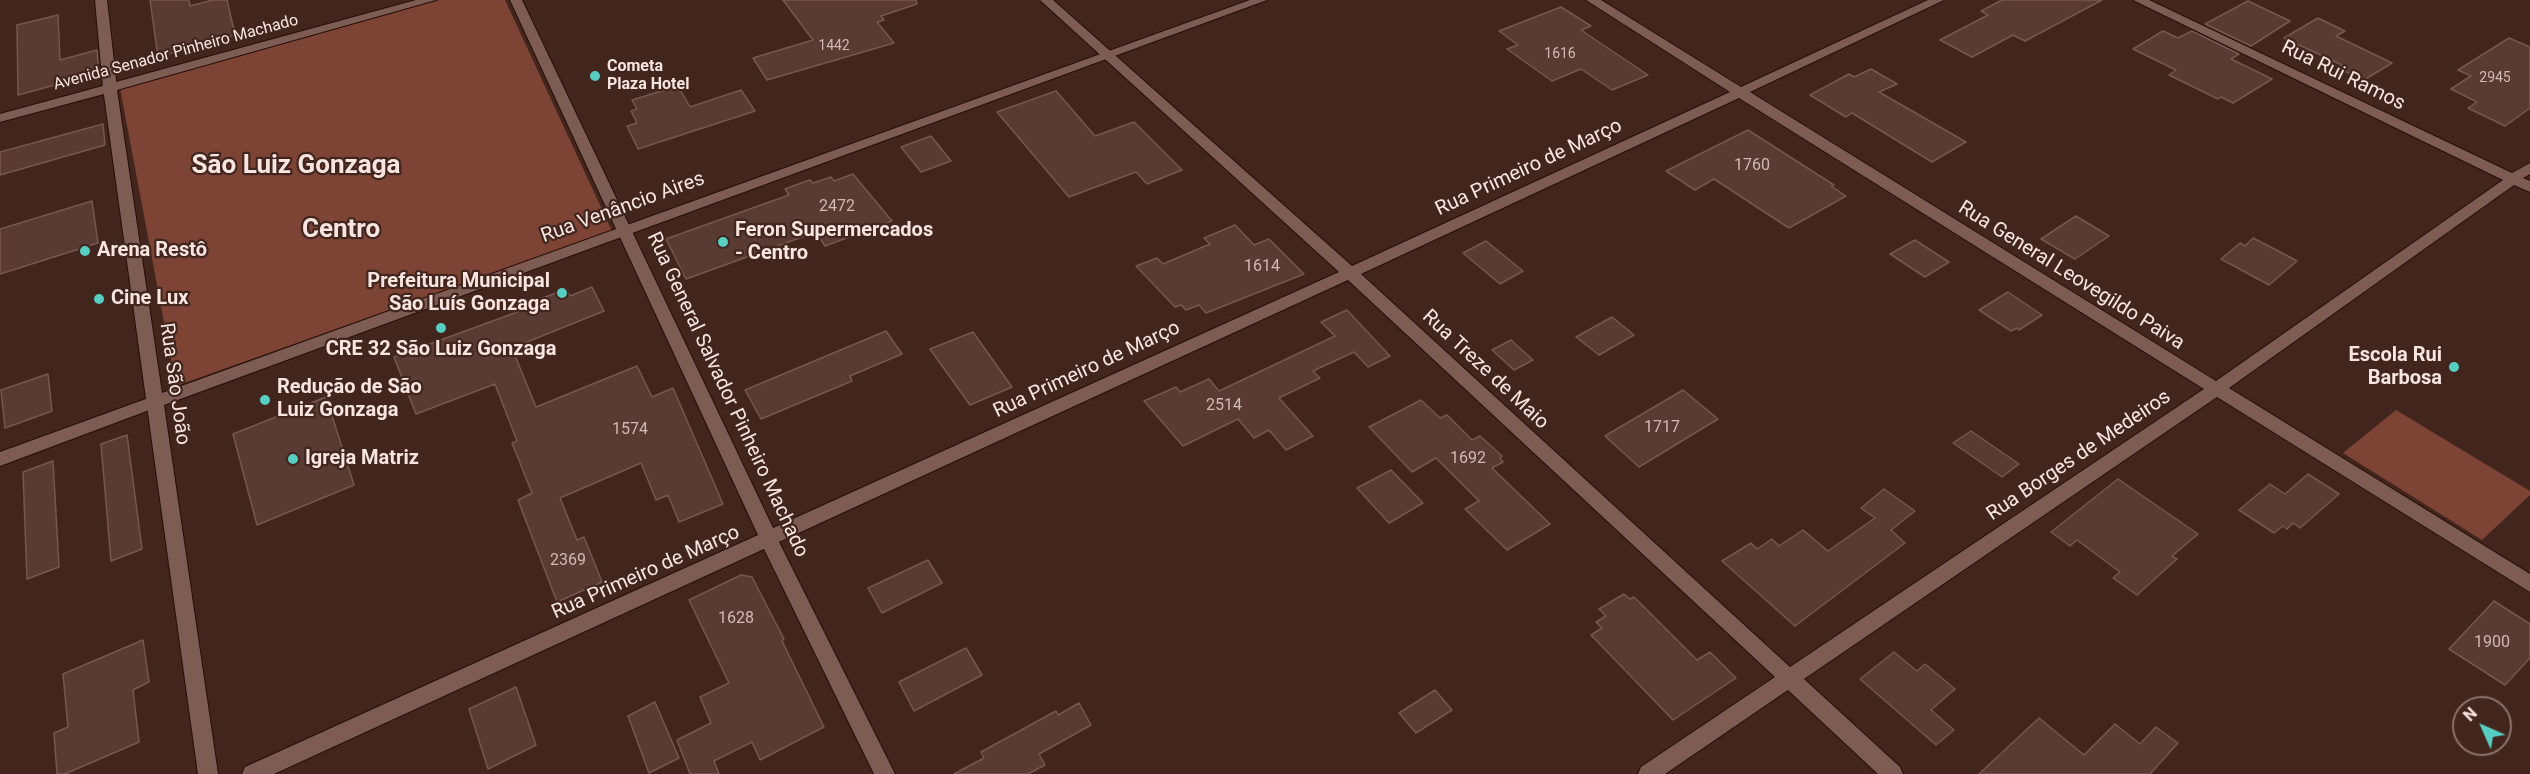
<!DOCTYPE html>
<html>
<head>
<meta charset="utf-8">
<style>
	body { margin:0 }
	#map { position:relative; width:2530px; height:774px; overflow:hidden; background:#42261e; font-family:Roboto,sans-serif }
	canvas { display:block }
	.north { position:absolute; left:2452px; top:696px; width:60px; height:60px; box-sizing:border-box; background:#42261e; border:2px solid #8b726c; border-radius:50%; rotate:315deg; font-size:16px; font-weight:700; line-height:24px; text-align:center; color:#f9e5e0 }
	.north::after { content:''; display:block; margin:auto; width:21px; height:27px; background:#57cec2; clip-path:polygon(50% 0,100% 100%,50% 72%,0 100%) }
</style>
</head>
<body>
<div id="map">
<canvas width="2530" height="774"></canvas>
<div class="north">N</div>
</div>
<script>
const ctx = document.querySelector('canvas').getContext('2d');
ctx.lineJoin = 'round';
function paint(path, color) { ctx.fillStyle = color; ctx.fill(path, 'evenodd'); }
const poly = rows => new Path2D(rows.map(r => 'M' + r).join(''));
function stroke(path, color, width, dash) { ctx.strokeStyle = color; ctx.lineWidth = width; ctx.lineCap = dash ? 'butt' : 'round'; ctx.setLineDash(dash || []); ctx.stroke(path); }
function write(font, color, halo, rows, align = 'center') {
  ctx.font = font + ' Roboto,sans-serif'; ctx.lineWidth = 4.5; ctx.setLineDash([]); ctx.textBaseline = 'middle'; ctx.strokeStyle = halo; ctx.fillStyle = color; for (const [text, x, y, turn = 0] of rows) {
    ctx.save(); ctx.translate(x, y); ctx.rotate((+turn || 0) * Math.PI / 180); ctx.textAlign = isNaN(turn) ? turn : align; if (halo) ctx.strokeText(text, 0, 0); ctx.fillText(text, 0, 0); ctx.restore();
  }
}
const green = poly([
	[439,0,505,0,612,231,176,386,120,88],
	[2396,410,2530,491,2530,495,2482,540,2343,453]
]);
const building = poly([
	[150,0,189,0,190,6,213,0,227,0,235,35,158,57,150,0],
	[783,0,916,0,917,4,881,16,884,20,877,22,894,43,767,80,753,58,813,40,783,0],
	[2002,0,2102,0,2025,41,2013,35,1972,57,1940,40,1988,15,1981,11,2002,0],
	[2248,1,2290,21,2251,46,2205,24,2248,1],
	[1561,7,1591,26,1581,30,1648,75,1612,90,1581,69,1552,81,1507,49,1518,45,1499,31,1561,7],
	[58,15,60,60,97,50,99,73,18,95,17,25,58,15],
	[2318,18,2345,31,2336,36,2392,63,2364,80,2338,68,2342,65,2284,38,2318,18],
	[2163,31,2178,38,2192,31,2239,54,2231,59,2272,79,2233,103,2221,97,2218,99,2169,75,2176,70,2133,49,2163,31],
	[2509,38,2530,47,2530,108,2505,126,2468,108,2477,102,2451,89,2471,76,2458,70,2509,38],
	[1871,69,1897,84,1879,92,1966,142,1932,162,1852,113,1846,117,1810,95,1849,74,1854,77,1871,69],
	[678,86,690,107,741,90,755,111,638,149,627,126,637,123,631,111,637,109,632,100,678,86],
	[1056,91,1095,136,1134,122,1182,170,1147,184,1136,172,1069,197,997,112,1056,91],
	[103,124,105,145,0,175,0,152,103,124],
	[1748,130,1834,185,1831,186,1846,196,1789,228,1714,179,1695,190,1666,171,1748,130],
	[931,136,951,161,921,172,901,147,931,136],
	[853,174,892,221,825,246,816,232,686,279,666,239,789,195,785,189,801,183,810,180,813,183,831,177,834,181,853,174],
	[92,201,98,243,0,274,0,229,92,201],
	[2076,216,2109,236,2075,259,2041,239,2076,216],
	[1235,225,1254,245,1269,239,1304,274,1206,313,1199,305,1186,310,1181,305,1175,307,1136,266,1157,258,1163,264,1210,244,1204,238,1235,225],
	[2253,238,2284,254,2297,261,2269,285,2221,259,2240,243,2245,246,2253,238],
	[1915,240,1949,262,1925,277,1890,254,1915,240],
	[1486,241,1523,271,1500,284,1463,253,1486,241],
	[592,287,604,311,512,348,536,407,637,366,652,397,673,388,723,504,679,522,668,495,656,500,641,463,560,498,577,540,584,537,602,582,557,602,518,500,532,493,512,443,517,441,495,384,416,414,394,357,520,311,518,307,567,289,570,296,592,287],
	[2008,292,2042,315,2019,330,2017,328,2011,331,1979,310,2008,292],
	[1347,310,1390,356,1368,367,1354,352,1313,371,1320,378,1279,398,1313,436,1286,450,1269,430,1254,438,1238,419,1183,446,1144,401,1176,387,1180,392,1209,379,1219,391,1335,336,1321,322,1347,310],
	[1612,317,1634,335,1599,355,1576,337,1612,317],
	[886,331,902,354,850,376,852,381,761,419,745,390,886,331],
	[973,332,1012,387,970,405,930,349,973,332],
	[1511,340,1533,360,1514,370,1492,350,1511,340],
	[48,374,52,411,5,428,1,390,48,374],
	[1683,390,1718,419,1639,467,1605,436,1683,390],
	[326,397,354,485,257,525,233,434,326,397],
	[1421,400,1440,418,1447,415,1472,440,1480,436,1502,456,1500,458,1503,462,1492,468,1550,524,1507,550,1465,509,1479,501,1436,458,1412,472,1369,427,1421,400],
	[1971,431,2019,464,2002,477,1953,443,1971,431],
	[127,435,142,549,111,561,101,444,127,435],
	[53,461,59,567,27,579,23,472,53,461],
	[1391,470,1423,503,1389,523,1357,488,1391,470],
	[2308,474,2339,494,2300,528,2293,523,2287,529,2283,526,2274,533,2239,510,2270,484,2285,494,2308,474],
	[2118,479,2198,534,2172,556,2177,559,2137,595,2113,578,2120,572,2077,540,2070,546,2051,532,2118,479],
	[1884,489,1915,511,1891,530,1905,543,1795,626,1722,561,1751,543,1757,549,1772,539,1779,546,1803,530,1828,551,1875,518,1861,508,1884,489],
	[928,560,942,583,882,613,868,588,928,560],
	[741,575,752,577,784,639,782,641,824,727,760,760,752,742,714,761,719,774,690,774,677,740,711,723,700,697,729,683,689,600,741,575],
	[1624,594,1630,599,1634,597,1697,660,1710,652,1736,678,1673,720,1591,635,1602,628,1596,622,1606,616,1599,609,1624,594],
	[2494,601,2530,624,2530,658,2505,685,2449,649,2494,601],
	[143,640,149,682,133,690,139,742,65,774,57,774,54,733,68,727,63,674,143,640],
	[966,648,982,675,914,711,899,682,966,648],
	[1894,652,1917,671,1925,664,1955,689,1931,710,1954,730,1936,745,1860,679,1894,652],
	[516,687,536,745,488,769,469,709,516,687],
	[1435,690,1452,710,1416,733,1399,713,1435,690],
	[655,702,679,758,649,773,628,716,655,702],
	[1079,703,1091,725,1039,754,1045,765,1028,774,954,774,984,758,981,752,1056,711,1058,715,1079,703],
	[2039,718,2084,755,2115,724,2140,744,2156,727,2178,743,2150,774,1979,774,2039,718]
]);
const minor = poly([
	[95,0,107,0,117,88,110,92,103,88,95,0],
	[510,0,522,0,773,528,1339,272,1040,0,1053,0,1352,266,1730,92,1586,0,1601,0,1741,87,1928,0,1944,0,1750,92,2216,381,2503,180,2133,0,2149,0,2512,173,2530,163,2530,174,2523,178,2530,181,2530,192,2514,185,2229,388,2530,574,2530,592,2217,397,1804,679,1900,767,1903,774,1878,774,1788,690,1665,774,1638,774,1641,767,1775,677,1348,280,779,542,895,774,874,774,764,549,274,774,242,774,245,767,758,535,510,0],
	[1739,98,2204,389,1790,667,1361,274,1739,98]
]);
const tertiary = poly([
	[110,84,115,85,115,91,0,122,0,114,110,84],
	[154,396,160,398,162,402,160,406,0,466,0,452,154,396]
]);
const secondary = poly([
	[416,0,436,0,117,90,162,393,1250,0,1267,0,164,405,218,774,198,774,103,88,105,85,416,0]
]);
const markers = [
	[595,76,6,"#57cec2"],
	[723,242,6,"#57cec2"],
	[85,251,6,"#57cec2"],
	[562,293,6,"#57cec2"],
	[99,299,6,"#57cec2"],
	[441,328,6,"#57cec2"],
	[2454,367,6,"#57cec2"],
	[265,400,6,"#57cec2"],
	[293,459,6,"#57cec2"]
];
const farNumbernames = [
	["1442",834,46],
	["1616",1560,54],
	["2945",2495,78]
];
const farStreetnames = [
	["Avenida Senador Pinheiro Machado",176,53,-15]
];
const farPoinames = [
	["Cometa",607,67],
	["Plaza Hotel",607,85]
];
const numberNames = [
	["1760",1752,166],
	["2472",837,207],
	["1614",1262,267],
	["2514",1224,406],
	["1717",1662,428],
	["1574",630,430],
	["1692",1468,459],
	["2369",568,561],
	["1628",736,619],
	["1900",2492,643]
];
const streetNames = [
	["Rua Rui Ramos",2343,76,26],
	["Rua Primeiro de Março",1529,168,-25],
	["Rua Venâncio Aires",623,208,-20],
	["Rua General Leovegildo Paiva",2071,276,32],
	["Rua Primeiro de Março",1087,370,-25],
	["Rua Treze de Maio",1485,370,43],
	["Rua São João",174,384,82],
	["Rua General Salvador Pinheiro Machado",727,395,65],
	["Rua Borges de Medeiros",2079,456,-34],
	["Rua Primeiro de Março",646,573,-24]
];
const poiNames = [
	["Feron Supermercados",735,231],
	["- Centro",735,254],
	["Arena Restô",97,251],
	["Prefeitura Municipal",550,282,"right"],
	["São Luís Gonzaga",550,305,"right"],
	["Cine Lux",111,299],
	["CRE 32 São Luiz Gonzaga",441,350,"center"],
	["Escola Rui",2442,356,"right"],
	["Barbosa",2442,379,"right"],
	["Redução de São",277,388],
	["Luiz Gonzaga",277,411],
	["Igreja Matriz",305,459]
];
const districtNames = [
	["São Luiz Gonzaga",296,166],
	["Centro",341,230]
];
paint(green, '#7d4435');
paint(building, '#593b33');
stroke(building, '#77574e', 1.5);
stroke(minor, '#270e07', 2);
stroke(tertiary, '#270e07', 2);
stroke(secondary, '#270e07', 2);
paint(minor, '#7c5c53');
paint(tertiary, '#7c5c53');
paint(secondary, '#7c5c53');
for (const [x, y, r, color] of markers) { const dot = new Path2D(); dot.arc(x, y, r, 0, 2 * Math.PI); ctx.fillStyle = color; ctx.fill(dot); stroke(dot, '#42261e', 2); }
write('14px', '#d1bab5', null, farNumbernames);
write('16px', '#f9e5e0', '#42261e', farStreetnames);
write('bold 16px', '#f9e5e0', '#42261e', farPoinames, 'left');
write('16px', '#d1bab5', null, numberNames);
write('20px', '#f9e5e0', '#42261e', streetNames);
write('bold 20px', '#f9e5e0', '#42261e', poiNames, 'left');
write('bold 26px', '#f9e5e0', '#42261e', districtNames);
</script>
</body>
</html>
